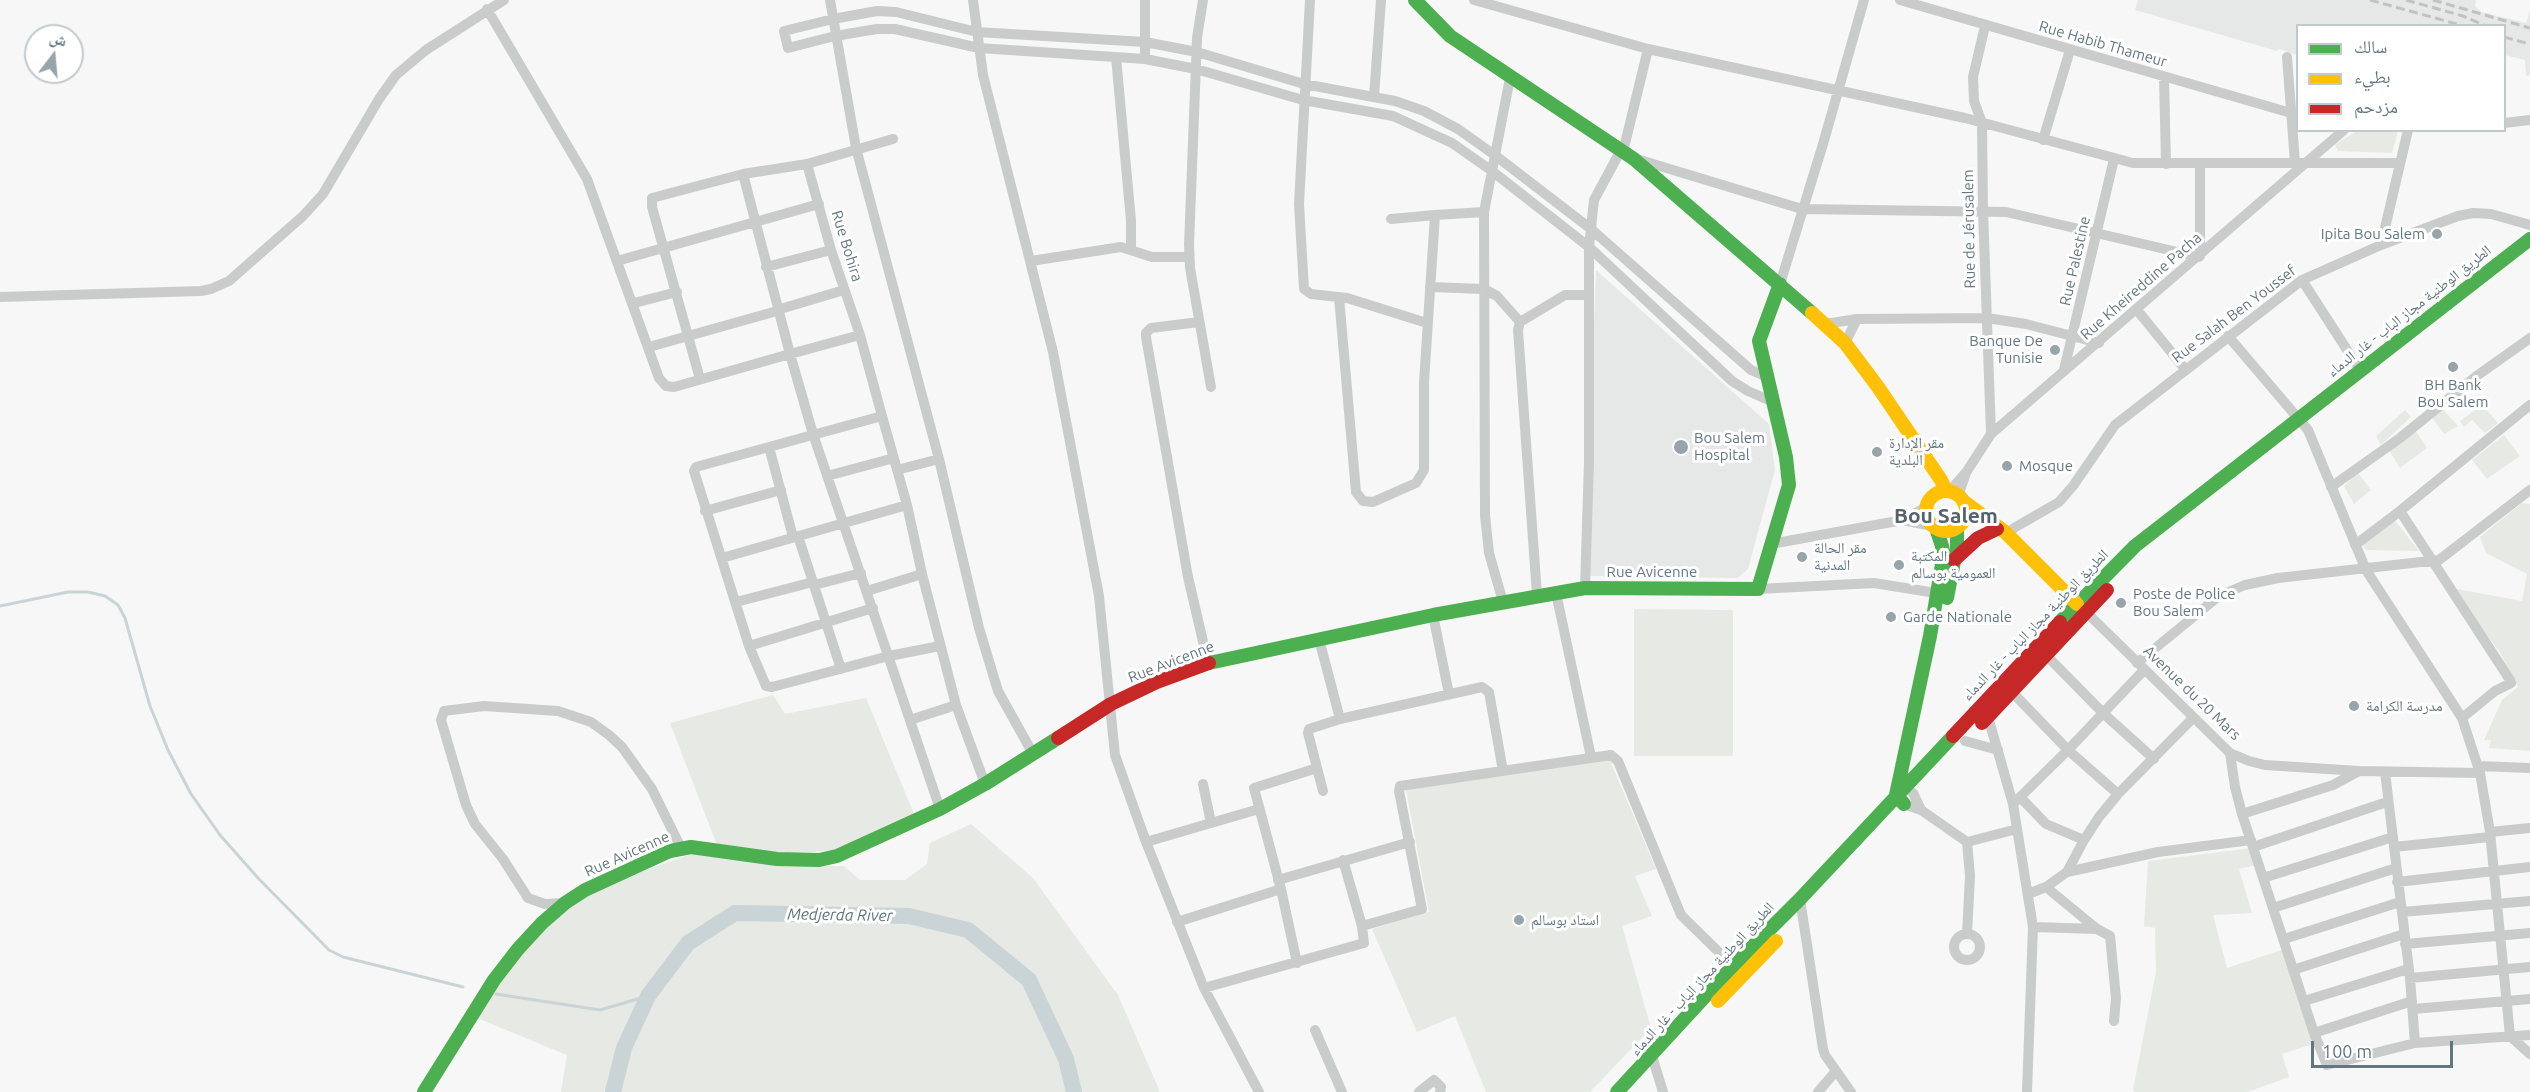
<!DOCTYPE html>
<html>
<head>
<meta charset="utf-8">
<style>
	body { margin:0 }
	#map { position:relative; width:2530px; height:1092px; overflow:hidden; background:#f7f7f7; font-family:Ubuntu,"Noto Naskh Arabic",sans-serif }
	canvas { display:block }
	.legend { position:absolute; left:2296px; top:24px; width:210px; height:108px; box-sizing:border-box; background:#fff; border:2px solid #c1c9cd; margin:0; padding:8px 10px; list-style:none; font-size:18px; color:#637781 }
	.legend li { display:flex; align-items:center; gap:12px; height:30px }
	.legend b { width:30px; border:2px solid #c1c9cd }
	.north { position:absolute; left:24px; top:24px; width:60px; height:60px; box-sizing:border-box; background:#fff; border:2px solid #c1c9cd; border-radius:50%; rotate:16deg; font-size:16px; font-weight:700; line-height:24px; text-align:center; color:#637781 }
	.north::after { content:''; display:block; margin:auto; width:21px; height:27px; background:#97a4aa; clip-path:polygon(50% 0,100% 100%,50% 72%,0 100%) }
	.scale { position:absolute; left:2311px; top:1041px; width:142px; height:27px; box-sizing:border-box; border:3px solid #637781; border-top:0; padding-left:8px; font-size:18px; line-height:21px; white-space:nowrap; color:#637781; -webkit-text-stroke:4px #fff; paint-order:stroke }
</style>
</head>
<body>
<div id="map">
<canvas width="2530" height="1092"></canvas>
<ul class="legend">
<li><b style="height:8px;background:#4caf50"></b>سالك</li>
<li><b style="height:8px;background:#ffc107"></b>بطيء</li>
<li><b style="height:8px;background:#c62828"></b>مزدحم</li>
</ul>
<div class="north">ش</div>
<div class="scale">100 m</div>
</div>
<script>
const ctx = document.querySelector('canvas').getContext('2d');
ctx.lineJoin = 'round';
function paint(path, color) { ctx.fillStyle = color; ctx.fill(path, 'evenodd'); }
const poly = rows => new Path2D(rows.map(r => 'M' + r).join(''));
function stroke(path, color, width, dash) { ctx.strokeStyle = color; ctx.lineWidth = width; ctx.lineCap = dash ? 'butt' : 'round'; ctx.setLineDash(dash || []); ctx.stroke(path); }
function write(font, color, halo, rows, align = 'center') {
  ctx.font = font + ' Ubuntu,"Noto Naskh Arabic",sans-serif'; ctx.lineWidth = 6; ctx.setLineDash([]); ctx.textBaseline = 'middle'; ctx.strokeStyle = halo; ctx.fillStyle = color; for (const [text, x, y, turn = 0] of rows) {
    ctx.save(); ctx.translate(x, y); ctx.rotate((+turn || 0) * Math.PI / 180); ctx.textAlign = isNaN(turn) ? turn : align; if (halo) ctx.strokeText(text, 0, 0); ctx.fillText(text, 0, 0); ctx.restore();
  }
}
const built = poly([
	[2138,0,2476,0,2475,6,2481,12,2526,23,2530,10,2530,75,2526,76,2525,60,2505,55,2504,26,2298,26,2297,55,2279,49,2277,51,2135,10],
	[1596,270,1769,424,1775,470,1748,569,1738,578,1585,576]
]);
const green = poly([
	[2358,130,2398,130,2398,131,2392,153,2338,151,2335,145],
	[2482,405,2498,423,2485,433,2472,420,2464,427,2460,421],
	[2441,407,2458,426,2444,434,2431,416],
	[2405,410,2411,417,2381,445,2376,436],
	[2415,430,2427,448,2400,468,2389,450],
	[2504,435,2520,456,2487,479,2472,460],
	[2358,473,2371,490,2354,504,2344,486],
	[2522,503,2530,504,2530,751,2489,748,2491,740,2484,740,2502,700,2518,687,2500,652,2480,627,2457,589,2522,601,2527,574,2486,553,2480,537],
	[2393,518,2419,551,2366,550,2362,544],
	[1634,609,1733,610,1733,756,1634,756],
	[773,695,785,714,866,698,914,814,835,850,789,854,717,845,670,723],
	[1609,758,1656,869,1635,876,1652,916,1622,926,1651,1028,1590,1092,1486,1092,1455,1016,1417,1032,1372,929,1429,912,1406,790],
	[971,824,1033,878,1118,995,1160,1092,561,1092,567,1055,477,1018,506,971,546,926,574,902,635,874,691,854,793,866,844,866,860,880,905,880,927,864,930,843],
	[2252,848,2256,865,2239,869,2252,913,2213,915,2227,968,2285,949,2313,1044,2282,1054,2289,1077,2247,1092,2135,1092,2133,1090,2156,972,2155,928,2144,926,2148,861]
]);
const stream = poly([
	[0,606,68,592,88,592,105,596,118,605,125,618,150,706,168,750,191,794,220,835,258,878,329,950,343,957,463,987],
	[496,994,600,1010,648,996]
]);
const river = poly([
	[613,1092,624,1048,648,996,688,943,735,913,909,916,968,930,1029,980,1066,1059,1074,1092]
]);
const street = poly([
	[830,0,856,148,939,459,979,628,998,691,1032,752],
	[973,0,983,75,1053,352,1099,596,1115,755,1146,842,1204,988,1259,1092],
	[1145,0,1145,59],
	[1203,0,1197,38,1189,245,1190,268,1211,387],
	[1310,0,1299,204,1304,289,1311,294,1347,298,1427,323],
	[1474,0,1648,49,1965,118,2133,163,2399,163],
	[1900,0,2298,115],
	[487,9,587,179,659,378,666,386,674,387,790,354,743,174],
	[1985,26,1973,77,1974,101,1982,123,1983,210,1991,434],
	[1116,57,1131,221,1131,249],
	[2287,57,2295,163],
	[2164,77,2166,164],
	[1374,97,1381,0],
	[2504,123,2530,120],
	[2043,140,2070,50],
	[1623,152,1648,49],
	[1640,160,1802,209,2006,212,2199,257],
	[807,164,831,250,860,335,882,416,907,505,922,574,956,705,985,784],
	[1391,219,1435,215],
	[2381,245,2408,130],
	[2200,256,2200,164],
	[617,261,819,204],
	[1031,261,1121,247,1152,257,1189,257],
	[766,267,831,250],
	[2302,280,2360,370],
	[1780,284,1823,144,1864,0],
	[1430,287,1484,289,1497,296,1520,322],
	[0,297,201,291,211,289,229,281,303,216,323,194,379,99,396,75,426,50,504,0],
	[1339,297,1356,492,1363,501,1373,502,1416,483,1424,470,1424,382,1435,215,1484,212],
	[634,303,677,292],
	[777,310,844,290],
	[2137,310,2185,369],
	[1199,322,1151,328,1146,333,1146,337,1188,577,1208,663],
	[1825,324,1857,319,1987,318,2026,324,2099,343],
	[860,335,790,354,813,434,940,809],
	[2228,336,2308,430,2366,570,2462,718,2480,773,2490,832,2510,1036,2530,1054],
	[1845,343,1857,319],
	[649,347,777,311],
	[2064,370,2114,159],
	[1767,377,1751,370,1591,229,1496,156,1458,129,1424,111,1395,101,1304,84,1197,52,1145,42,977,32,896,12,877,11,833,19,784,31,788,48,835,36,877,29,895,29,979,48,1145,59,1196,69,1303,100,1393,116,1452,143,1492,171,1589,247,1732,381,1748,391,1773,402],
	[700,379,652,207,652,198,743,174,807,164,893,139],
	[882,416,696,467,694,471,749,646,766,686,772,687,889,656,940,646],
	[769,447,793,537],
	[897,470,939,459],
	[827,476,894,458],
	[2331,487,2400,438,2478,375,2530,338],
	[1949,492,1967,471,1991,434,2344,130],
	[1958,496,1966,473],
	[705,511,781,490],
	[2400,511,2510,680,2511,683,2495,691,2462,718],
	[1903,520,1926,507],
	[2008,534,2014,528,2059,502,2073,486,2115,425,2302,280,2381,245,2458,216,2473,213,2491,214,2530,225],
	[798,536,841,669],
	[1771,544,1903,520,1932,526],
	[2355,545,2400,511,2530,405],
	[722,558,907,505],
	[814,585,861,573],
	[1585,588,1589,462,1589,247,1594,200,1621,150],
	[1758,589,1874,583,1942,594],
	[867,591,922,574],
	[1556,593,1591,757],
	[1537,595,1518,330,1520,322,1565,295,1589,295],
	[736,602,813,582],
	[1503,602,1489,553,1485,515,1484,212,1510,78],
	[2084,610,2230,753,2249,761,2265,765,2359,771,2480,773],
	[1433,615,1449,694],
	[1319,639,1340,719],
	[749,646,873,608],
	[2046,655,2104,714,2154,759],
	[2137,663,2219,596,2245,585,2278,578,2439,560,2530,490],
	[2012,692,2068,750,2118,794],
	[1988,717,2013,804,2033,927,2027,1092],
	[910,720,956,705],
	[1965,741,1998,750],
	[2230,753,2235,787,2242,814,2314,1033,2327,1065,2415,1043,2530,1035],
	[2478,766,2530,768],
	[2385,772,2410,978,2415,1043],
	[1203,784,1211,823],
	[1323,791,1308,733,1309,729,1340,719,1482,687,1489,692,1503,771],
	[1913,793,1921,810],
	[2020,797,2046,824,2084,840],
	[1904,804,1921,810,1967,842,2017,829],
	[2013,804,2068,750,2144,670],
	[2242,814,2333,785,2359,771],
	[2490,832,2530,828],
	[1146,842,1259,809],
	[1967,842,1970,876,1967,934],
	[2253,847,2387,802],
	[2394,847,2490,837],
	[2067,872,2158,852,2251,840],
	[2263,878,2393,837],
	[1278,880,1410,842],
	[2397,882,2530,867],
	[2046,887,2097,929,2110,936,2116,998,2114,1021],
	[2028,894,2046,887,2067,872,2084,840,2099,817,2118,794,2193,718],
	[1800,899,1823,1049,1825,1055,1851,1092],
	[565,903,545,904,528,898,503,859,475,824,466,805,441,720,444,711,484,706,558,711,591,722,609,735,622,747,652,789,681,848],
	[2273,908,2396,868],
	[2402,912,2530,901],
	[1177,922,1281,889],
	[1362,926,1422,909,1399,791,1400,786,1611,755,1618,761,1681,915,1733,966],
	[2033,927,2097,929],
	'1954 947a13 13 0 1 1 26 0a13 13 0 1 1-26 0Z',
	[2284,939,2400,902],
	[2405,944,2530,933],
	[1297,963,1281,889,1254,788,1317,768],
	[2293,970,2404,934],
	[2410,978,2530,967],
	[1204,988,1364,943,1362,926,1343,860],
	[2304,1001,2408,969],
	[2413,1009,2530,999],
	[1315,1030,1342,1092],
	[2314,1033,2412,1001],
	[1652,1056,1663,1092],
	[1419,1092,1434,1080,1441,1087,1440,1092],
	[1818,1092,1836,1071]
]);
const fast = poly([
	[1415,0,1450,36,1634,159,1812,313],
	[1947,598,1957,546,1957,527],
	[2060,622,2135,546,2530,239],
	[1209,663,1433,615,1585,588,1758,589,1789,485,1786,457,1759,341,1780,284],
	[1904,804,1896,795,1930,636,1942,564,1942,546,1936,528],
	[424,1092,494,980,518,949,542,923,565,903,585,890,670,851,691,847,777,859,819,860,837,856,940,809,985,784,1058,738],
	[1617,1092,1733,966,1800,899,1953,736]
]);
const slow = poly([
	[1812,313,1845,343,1878,387,1941,480,1946,491],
	'1926 511a20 20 0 1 1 40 0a20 20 0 1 1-40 0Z',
	[1963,501,2005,532,2077,604],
	[1718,1001,1776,941]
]);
const jam = poly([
	[1954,560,1978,538,1997,529],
	[1982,723,2107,590],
	[1953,736,2060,622],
	[1058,738,1111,704,1157,682,1209,663]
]);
const rail = poly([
	[2370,0,2464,26],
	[2406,0,2463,16,2486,26],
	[2433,0,2530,28],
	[2504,37,2530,44]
]);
const markers = [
	[2437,234,6,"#97a4aa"],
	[2055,350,6,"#97a4aa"],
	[2453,367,6,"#97a4aa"],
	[1681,447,8,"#97a4aa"],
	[1877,452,6,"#97a4aa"],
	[2007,466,6,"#97a4aa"],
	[1802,557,6,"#97a4aa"],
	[1899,565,6,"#97a4aa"],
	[2121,603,6,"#97a4aa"],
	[1891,617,6,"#97a4aa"],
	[2354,706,6,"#97a4aa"],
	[1519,920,6,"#97a4aa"]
];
const streetNames = [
	["Rue Habib Thameur",2103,44,16],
	["Rue de Jérusalem",1969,229,-91],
	["Rue Bohira",847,246,73],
	["Rue Palestine",2075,261,-77],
	["Rue Kheireddine Pacha",2141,286,-41],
	["الطريق الوطنية مجاز الباب - غار الدماء",2409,311,-38],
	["Rue Salah Ben Youssef",2234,314,-37],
	["Rue Avicenne",1652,572],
	["الطريق الوطنية مجاز الباب - غار الدماء",2035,625,-46],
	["Rue Avicenne",1171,662,-21],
	["Avenue du 20 Mars",2192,693,44],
	["Rue Avicenne",627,854,-24],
	["الطريق الوطنية مجاز الباب - غار الدماء",1702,979,-47]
];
const poiNames = [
	["Ipita Bou Salem",2425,234,"right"],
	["Banque De",2043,341,"right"],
	["Tunisie",2043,358,"right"],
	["BH Bank",2453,385,"center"],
	["Bou Salem",2453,402,"center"],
	["Bou Salem",1694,438],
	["Hospital",1694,455],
	["مقر الإدارة",1889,443],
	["البلدية",1889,460],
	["Mosque",2019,466],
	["مقر الحالة",1814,548],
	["المدنية",1814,565],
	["المكتبة",1911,556],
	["العمومية بوسالم",1911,573],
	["Poste de Police",2133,594],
	["Bou Salem",2133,611],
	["Garde Nationale",1903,617],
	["مدرسة الكرامة",2366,706],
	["استاد بوسالم",1531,920]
];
const waterNames = [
	["Medjerda River",840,915,1]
];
const districtNames = [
	["Bou Salem",1946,516]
];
paint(built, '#e6e8e7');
paint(green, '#e6e9e4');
stroke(stream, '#cad4d6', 3);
stroke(river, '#cad4d6', 16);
stroke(street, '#cacccc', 10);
stroke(fast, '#4caf50', 14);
stroke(slow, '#ffc107', 14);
stroke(jam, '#c62828', 14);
stroke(rail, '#c1c2c3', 3, [9, 4.5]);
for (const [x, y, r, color] of markers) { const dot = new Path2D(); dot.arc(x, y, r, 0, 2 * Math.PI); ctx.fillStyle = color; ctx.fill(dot); stroke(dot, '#fff', 2); }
write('15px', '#637781', '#fff', streetNames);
write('15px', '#637781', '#fff', poiNames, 'left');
write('italic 16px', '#5e767b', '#fff', waterNames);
write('bold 21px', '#55646c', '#fff', districtNames);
</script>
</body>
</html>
